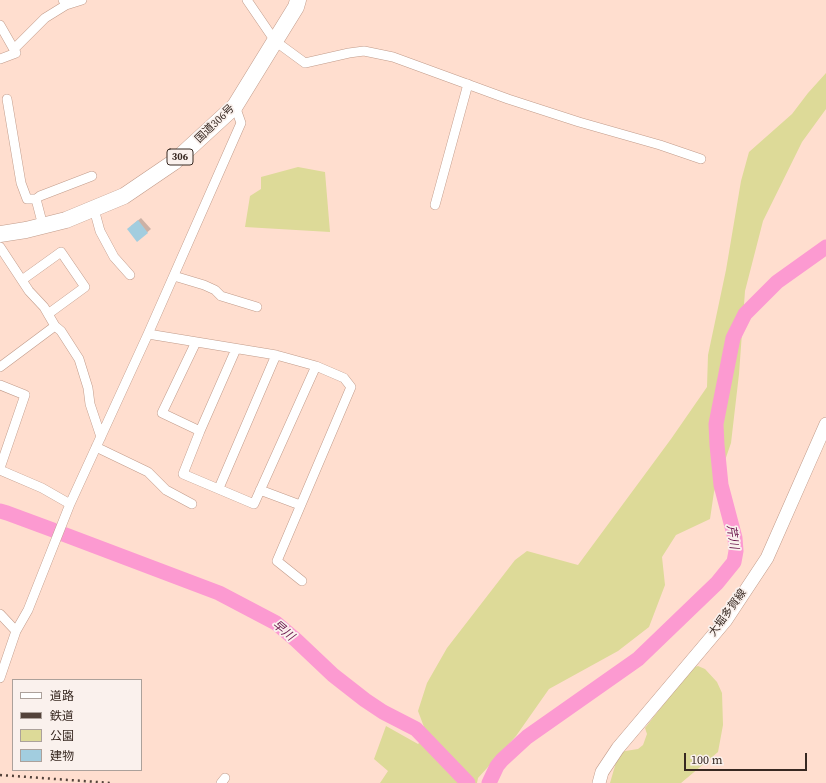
<!DOCTYPE html>
<html>
<head>
<meta charset="utf-8">
<style>
	body { margin:0 }
	#map { position:relative; width:826px; height:783px; overflow:hidden; background:#ffdecf; font-family:"Source Serif 4","Noto Sans JP",serif }
	canvas { display:block }
	.legend { position:absolute; left:12px; top:679px; width:130px; height:92px; box-sizing:border-box; background:#faf1ed; border:1px solid #aca19b; margin:0; padding:5px 7px; list-style:none; font-size:12px; color:#372821 }
	.legend li { display:flex; align-items:center; gap:8px; height:20px }
	.legend b { width:20px; border:1px solid #aca19b }
	.scale { position:absolute; left:684px; top:753px; width:123px; height:18px; box-sizing:border-box; border:2px solid #372821; border-top:0; padding-left:5px; font-size:12px; line-height:14px; white-space:nowrap; color:#372821; -webkit-text-stroke:3px #faf1ed; paint-order:stroke }
</style>
</head>
<body>
<div id="map">
<canvas width="826" height="783"></canvas>
<ul class="legend">
<li><b style="height:5px;background:#fff"></b>道路</li>
<li><b style="height:5px;background:#53423a"></b>鉄道</li>
<li><b style="height:11px;background:#ddda98"></b>公園</li>
<li><b style="height:11px;background:#a2cddf"></b>建物</li>
</ul>
<div class="scale">100 m</div>
</div>
<script>
const ctx = document.querySelector('canvas').getContext('2d');
ctx.lineJoin = 'round';
function paint(path, color) { ctx.fillStyle = color; ctx.fill(path, 'evenodd'); }
const poly = rows => new Path2D(rows.map(r => 'M' + r).join(''));
function stroke(path, color, width, dash) { ctx.strokeStyle = color; ctx.lineWidth = width; ctx.lineCap = dash ? 'butt' : 'round'; ctx.setLineDash(dash || []); ctx.stroke(path); }
function write(font, color, halo, rows, align = 'center') {
  ctx.font = font + ' "Source Serif 4","Noto Sans JP",serif'; ctx.lineWidth = 3.5; ctx.setLineDash([]); ctx.textBaseline = 'middle'; ctx.strokeStyle = halo; ctx.fillStyle = color; for (const [text, x, y, turn = 0] of rows) {
    ctx.save(); ctx.translate(x, y); ctx.rotate((+turn || 0) * Math.PI / 180); ctx.textAlign = isNaN(turn) ? turn : align; if (halo) ctx.strokeText(text, 0, 0); ctx.fillText(text, 0, 0); ctx.restore();
  }
}
const green = poly([
	[826,73,826,109,802,142,763,221,745,291,739,374,731,443,714,492,710,519,676,535,662,557,665,585,649,627,618,651,549,689,516,736,478,778,477,783,380,783,388,771,374,759,386,726,418,744,427,735,418,711,427,683,447,648,515,560,527,551,578,565,671,439,707,387,708,355,726,270,741,181,749,152,792,114,808,93],
	[298,167,325,172,330,232,245,227,250,196,261,189,261,177],
	[698,666,705,669,717,682,722,693,723,725,718,752,681,783,610,783,619,752,638,749,643,745,647,734,645,728,692,668]
]);
const shadow = poly([
	[141,218,151,229,137,241,131,226]
]);
const river = poly([
	[0,511,7,513,53,530],
	[63,534,219,593,276,623,296,640,333,675,365,700,383,712,416,729,468,783],
	[489,783,497,766,502,760,527,737,638,659,717,583,734,562,736,551,735,538,721,485,717,445,716,424,733,338,745,314,777,282,826,247]
]);
const building = poly([
	[138,220,148,233,137,242,127,229]
]);
const street = poly([
	[247,0,275,41,305,63,349,53,364,51,393,57,508,99,579,122,660,145,701,159],
	[66,5,82,0],
	[0,25,16,53,0,59],
	[14,49,45,18,66,5,63,0],
	[7,99,21,183,27,199,36,199,43,226],
	[36,199,40,196,92,176],
	[435,205,468,84],
	[94,209,100,231,114,257,130,275],
	[0,247,29,291,44,307,55,326,61,331,79,359,88,388,90,404,101,437],
	[174,276,204,285,215,290,221,296,257,307],
	[22,280,61,252,85,287,48,314],
	[148,334,276,355,316,366,344,378,351,387,277,561,302,581],
	[196,342,162,413,200,431],
	[236,349,200,431,183,474,254,504,316,366],
	[0,367,55,326],
	[0,385,25,395,0,468],
	[96,447,148,472,166,490,192,504],
	[0,470,42,488,70,504],
	[219,488,276,355],
	[260,490,300,505],
	[0,614,16,631],
	[0,678,16,631,28,610,70,504,148,334,241,123,235,106],
	[221,783,225,778]
]);
const secondary = poly([
	[599,783,602,772,618,748,726,620,767,558,826,424]
]);
const highway = poly([
	[0,234,26,230,66,220,124,196,174,162,235,106,275,41,296,7,298,0]
]);
const rail = poly([
	[0,775,111,783]
]);
const shields = [
	[180,157,26]
];
const shieldNames = [
	["306",180,157]
];
const streetNames = [
	["国道306号",215,124,-44],
	["大堀多賀線",728,613,-54]
];
const waterNames = [
	["芹川",732,537,82],
	["早川",283,631,39]
];
paint(green, '#ddda98');
paint(shadow, '#0003');
stroke(river, '#fc9ad1', 15);
paint(building, '#a2cddf');
stroke(street, '#c19b8a', 10);
stroke(secondary, '#c19b8a', 14);
stroke(highway, '#c19b8a', 17);
stroke(street, '#fff', 9);
stroke(secondary, '#fff', 13);
stroke(highway, '#fff', 16);
stroke(rail, '#53423a', 2.5, [2, 4]);
for (const [x, y, w] of shields) { const box = new Path2D(); box.roundRect(x - w / 2, y - 8, w, 16, 3); ctx.fillStyle = '#faf1ed'; ctx.fill(box); stroke(box, '#372821', 1); }
write('bold 10px', '#372821', null, shieldNames);
write('11px', '#372821', '#faf1ed', streetNames);
write('italic 12px', '#6a154c', '#faf1ed', waterNames);
</script>
</body>
</html>
